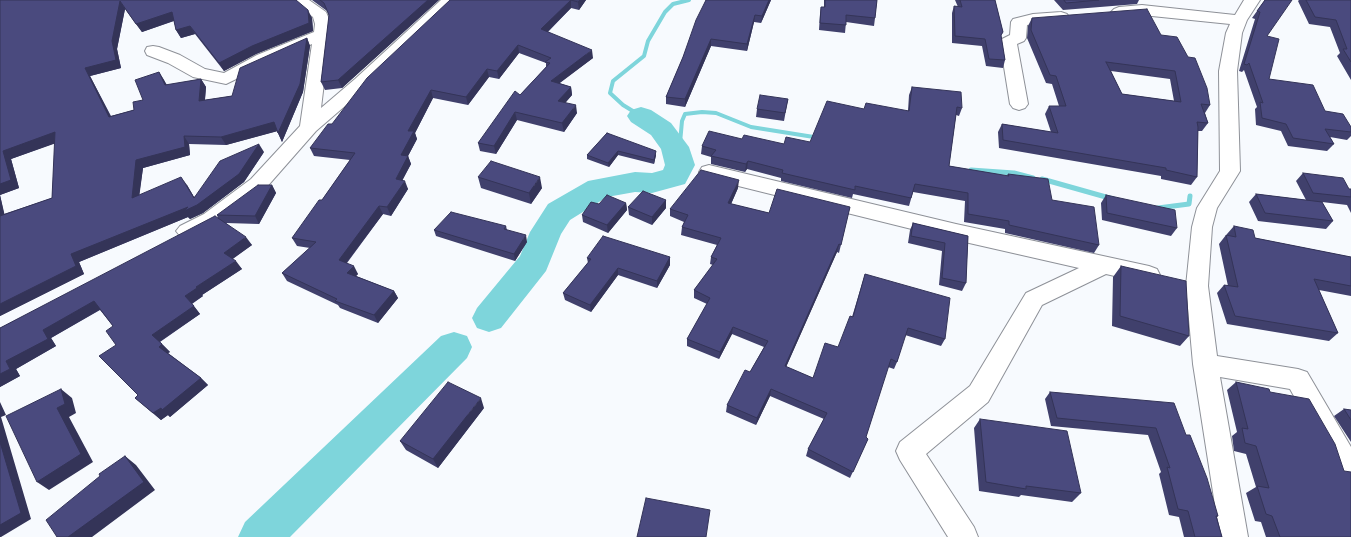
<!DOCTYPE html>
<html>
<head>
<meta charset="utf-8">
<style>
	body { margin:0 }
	canvas { display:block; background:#f7fafe }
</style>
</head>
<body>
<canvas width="1351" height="537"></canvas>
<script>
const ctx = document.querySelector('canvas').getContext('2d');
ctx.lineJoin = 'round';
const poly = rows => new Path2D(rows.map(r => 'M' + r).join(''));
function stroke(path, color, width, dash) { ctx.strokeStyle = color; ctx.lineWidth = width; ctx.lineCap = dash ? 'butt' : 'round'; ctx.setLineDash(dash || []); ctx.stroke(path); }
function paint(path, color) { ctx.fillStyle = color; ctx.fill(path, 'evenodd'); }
const streamFar1 = poly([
	[641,116,623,105,610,93,613,81,644,56,648,41,665,12,673,4,689,0],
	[680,143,682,121,685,114,702,112,716,113,751,127,820,138]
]);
const stream = poly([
	[678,157,680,142],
	[971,170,1014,173,1033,178],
	[1042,179,1113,199],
	[1158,208,1189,204,1190,196]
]);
const river = poly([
	[641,107,651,110,671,123,689,147,695,165,685,184,652,193,635,192,607,197,570,220,561,234,546,271,501,328,489,332,477,328,472,318,477,308,520,256,530,232,548,204,588,181,635,172,652,173,663,170,665,165,661,149,651,135,631,122,627,116,631,110,641,107],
	[454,332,467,336,472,347,467,358,290,537,238,537,245,522,441,336,454,332]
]);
const minor = poly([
	[291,0,309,0,326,12,331,24,321,108,355,79,441,0,458,0,367,87,316,131,265,189,218,224,194,236,187,239,180,236,176,231,180,226,204,214,251,179,300,126,312,44,269,63,226,84,193,77,168,63,147,55,145,51,147,47,153,46,159,47,180,55,205,69,224,73,257,55,314,32,315,24,313,17,291,0],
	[1244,0,1260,0,1247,20,1242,33,1237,71,1240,171,1217,208,1212,227,1208,286,1217,356,1298,369,1307,372,1351,447,1351,485,1341,481,1290,389,1220,377,1248,537,1220,537,1193,364,1186,286,1192,227,1197,208,1220,171,1219,71,1226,33,1230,24,1142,15,1119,17,1114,15,1111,12,1114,9,1119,7,1142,5,1235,15,1244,0],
	[1061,12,1067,14,1069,17,1067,20,1027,25,1026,38,1024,41,1017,44,1028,104,1025,108,1019,110,1013,108,1010,104,1000,42,1002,39,1010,35,1011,22,1013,19,1033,14,1061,12],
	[709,165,956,224,1149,266,1157,269,1160,275,1157,281,1149,284,1106,274,1042,305,988,402,926,454,974,527,978,537,948,537,900,460,896,451,900,442,970,386,1026,293,1079,268,956,240,702,177,699,172,702,167,709,165]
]);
const wall = poly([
	[0,0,296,0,312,18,313,31,256,54,224,71,195,34,181,38,176,30,174,21,142,32,125,9,117,49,121,68,90,76,111,116,134,110,143,100,159,72,167,85,201,79,206,87,205,100,232,96,307,38,310,46,303,92,282,142,277,131,226,145,189,144,190,155,143,168,139,195,187,185,194,197,264,152,244,182,203,213,190,219,188,217,79,262,84,274,0,316],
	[55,143,52,198,4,214,0,195,19,188,11,159],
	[312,0,439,0,342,88,325,90,321,82,329,16,327,11],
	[450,0,586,0,579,10,571,8,548,32,593,58,559,83,571,87,572,95,565,103,577,113,564,132,517,120,496,154,480,151,478,143,520,95,546,67,546,63,519,53,499,79,489,77,468,105,433,98,415,133,417,139,408,156,411,164,402,180,408,189,391,216,383,214,347,263,358,274,356,276,394,291,398,298,378,323,340,308,338,305,287,281,282,273,310,248,297,246,292,238,322,200,350,160,314,156,310,148],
	[706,0,771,0,761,23,754,22,747,51,711,46,685,107,666,104,666,97,683,57],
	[824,0,877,0,875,18,874,26,846,22,845,33,819,30,820,14,821,7,824,7],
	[955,0,995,0,1003,32,1001,36,1005,60,1003,68,986,66,982,46,952,43,952,13,954,6,958,7],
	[1054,0,1139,0,1137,4,1063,10],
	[1265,0,1269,79,1325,111,1351,127,1351,136,1347,140,1330,137,1334,144,1327,151,1288,146,1281,131,1256,125,1255,109,1257,107,1244,70,1242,72,1239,71,1255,19,1252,18],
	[1299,0,1351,0,1351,80,1337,56,1340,53,1330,27,1309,24,1298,1],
	[1032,18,1161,35,1210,105,1205,113,1208,123,1202,131,1198,131,1197,177,1191,185,1161,179,1161,176,999,148,998,132,1002,124,1051,132,1045,114,1049,106,1059,106,1052,84,1046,83,1027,38,1028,26],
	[1111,71,1170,79,1174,101,1122,94],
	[912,87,962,108,959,116,956,115,949,166,1007,176,1008,174,1052,200,1099,245,1094,253,1005,233,1005,229,964,222,965,201,913,192,909,206,853,194,852,198,781,181,781,178,747,169,745,172,711,164,711,157,701,154,702,146,742,139,784,144,810,142,864,109,908,111,909,95],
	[788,99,784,121,756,117,757,109],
	[607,133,656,155,654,164,618,155,609,167,587,159,587,155],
	[1303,173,1349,189,1351,189,1351,213,1347,205,1322,202,1333,221,1326,229,1258,221,1249,202,1256,194,1306,200,1296,181],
	[478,177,542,188,531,204,481,188],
	[272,185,276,193,259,224,226,223,252,245,232,259,242,269,202,295,203,296,192,304,200,314,160,342,170,352,168,353,201,378,208,385,170,417,168,415,161,420,135,398,138,395,116,345,113,326,100,310,51,338,56,346,16,369,20,376,0,387,0,328,218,218,217,215],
	[738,188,731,204,769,213,850,207,839,253,837,252,786,367,813,378,838,347,852,317,865,274,945,339,941,346,905,335,897,362,894,369,888,367,866,437,868,439,850,478,806,456,808,449,824,419,770,396,756,425,726,412,727,405,750,372,764,347,732,334,719,359,687,346,687,339,707,304,694,298,694,290,713,265,710,264,711,257,717,245,681,235,682,227,684,222,670,216,670,209],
	[1106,195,1177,228,1171,236,1102,220,1101,203],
	[666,200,666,208,652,225,629,215,628,207],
	[626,203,627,210,608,233,583,222,582,215,599,204],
	[913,223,968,236,966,283,962,291,939,285,942,251,908,243,910,230],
	[506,226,507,230,527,242,515,261,436,236,434,230],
	[1234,226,1255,238,1351,257,1351,296,1319,290,1338,333,1329,341,1227,324,1217,293,1224,285,1228,286,1219,244,1226,235,1227,235,1227,234],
	[670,257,670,265,657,288,618,275,591,312,565,300,563,293,588,263,587,258],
	[1121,266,1189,336,1180,346,1112,326,1113,277],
	[1236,382,1270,392,1351,537,1266,537,1261,522,1255,521,1246,493,1256,487,1246,454,1234,451,1232,436,1237,432,1227,390],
	[1050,392,1186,435,1218,516,1217,517,1222,537,1184,537,1179,517,1169,515,1159,474,1161,472,1148,435,1051,426,1045,399],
	[484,408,438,468,406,450,400,441],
	[1344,409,1351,410,1351,442,1334,416],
	[980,419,1081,493,1072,502,1021,495,1019,497,979,491,974,428]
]);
const shadedWall = poly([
	[428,0,439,0,342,88,338,80],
	[571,0,571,8,542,37,541,29],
	[580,0,586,0,579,10,578,2],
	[769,0,771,0,761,23,762,16],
	[120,1,125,9,117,49,121,68,90,76,115,125,109,117,85,68,112,41],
	[308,10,312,18,313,31,256,54,224,71,219,63,252,46],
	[172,12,176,20,142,32,136,24],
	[755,15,754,22,747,51,747,44],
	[190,26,195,34,181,38,176,30],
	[307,38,310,46,303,92,282,142,278,133],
	[711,39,711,46,685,107,685,99],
	[518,45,519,53,499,79,497,71],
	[592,50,593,58,552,89,551,81],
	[487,69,489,77,468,105,466,97],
	[159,72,164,80,170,93,165,85],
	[201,79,206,87,204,109,199,101],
	[571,87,572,95,560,109,558,101],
	[431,90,433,98,415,133,417,139,408,156,411,164,399,187,396,179,401,155,408,131],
	[576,105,577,113,564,132,562,123],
	[515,112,517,120,496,154,494,146],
	[274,122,278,131,226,145,221,137],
	[55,132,62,141,11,159,19,188,0,195,7,225,0,218,0,184,3,151],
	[184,136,189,144,190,155,143,168,138,206,132,198,136,160],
	[259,144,264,152,244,182,203,213,190,219,188,217,79,262,84,274,0,316,0,304,71,254,194,198,181,177,187,185,198,204],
	[618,151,618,155,609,167,608,163],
	[656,151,656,155,654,164,654,160],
	[748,161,747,169,745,172,746,164],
	[540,177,542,188,531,204,529,193],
	[739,180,738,188,728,211,728,203],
	[405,181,408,189,391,216,387,207],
	[272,185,276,193,259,224,255,216],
	[666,200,666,208,652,225,652,217],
	[626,203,627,210,608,233,607,225],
	[379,206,383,214,343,267,339,260],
	[526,235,527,242,515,261,514,254],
	[246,237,252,245,230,261,224,253],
	[839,244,837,252,783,374,785,366],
	[670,257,670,265,657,288,657,281],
	[236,261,242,269,202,295,203,296,191,304,185,296,196,287],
	[354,266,358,274,351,281,347,273],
	[618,268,618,275,591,312,590,305],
	[394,291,398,298,378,323,374,315],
	[94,301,101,309,51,338,56,346,16,369,20,376,0,387,0,374,6,361,43,330],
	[194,306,200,314,159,342,152,335],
	[733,327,732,334,719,359,720,352],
	[162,344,170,352,166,354,159,347],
	[201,378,208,385,170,417,168,415,161,420,153,413],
	[61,389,72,398,76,413,69,417,93,462,49,490,37,482,57,408],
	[771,389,770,396,756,425,757,418],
	[481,398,484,408,438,468,433,459],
	[0,402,6,415,1,417,31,519,1,537,0,537],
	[125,456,136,465,155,490,92,537,68,537]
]);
const building = poly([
	[0,0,296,0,308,10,309,23,252,46,219,63,190,26,176,30,172,12,136,24,120,1,112,41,116,60,85,68,109,117,134,110,133,102,143,100,135,80,159,72,165,85,201,79,199,101,232,96,240,68,307,38,300,84,278,133,274,122,221,137,184,136,185,147,136,160,132,198,181,177,194,198,220,161,259,144,239,174,197,205,184,211,188,207,71,254,76,266,0,304,0,216,52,198,55,132,3,151,11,180,0,184,0,0],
	[320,0,428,0,338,80,321,82,329,15,324,3,320,0],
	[450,0,580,0,578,2,571,0,541,29,592,50,551,81,571,87,558,101,576,105,562,123,515,112,494,146,478,143,515,91,520,95,550,63,545,62,551,58,518,45,497,71,487,69,466,97,431,90,408,131,414,131,401,155,408,156,396,179,405,181,387,207,379,206,339,260,354,266,347,273,394,291,374,315,335,301,337,299,282,273,316,242,292,238,319,200,322,200,355,153,310,148,328,124,332,124,367,78,450,0],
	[706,0,769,0,762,16,755,15,747,44,711,39,685,99,666,97,683,57,696,20,706,0],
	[825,0,877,0,875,18,846,15,846,25,820,23,821,7,825,7,825,0],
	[960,0,995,0,1003,32,1001,35,1005,60,989,59,985,39,955,36,954,6,962,7,960,0],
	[1064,0,1099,0,1066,3,1064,0],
	[1265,0,1292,0,1267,36,1279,39,1269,79,1313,85,1325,111,1343,114,1351,127,1351,132,1325,129,1334,144,1293,138,1286,124,1262,118,1260,102,1263,103,1249,63,1247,65,1244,64,1260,12,1257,11,1265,0],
	[1306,0,1351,0,1351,62,1343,49,1347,49,1336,20,1315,17,1306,0],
	[1147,9,1161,35,1177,37,1188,57,1195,58,1207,88,1210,105,1201,104,1208,123,1197,122,1198,127,1197,177,1166,170,1166,168,1003,140,1002,124,1058,133,1049,106,1066,106,1056,76,1050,75,1031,30,1032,18,1147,9],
	[1106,62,1175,71,1181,102,1122,94,1106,62],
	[912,87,961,92,962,108,957,107,949,166,1009,176,1008,174,1048,179,1052,200,1094,207,1099,245,1009,225,1009,221,968,214,968,193,915,184,911,198,855,186,855,190,782,173,783,170,748,161,746,164,711,156,716,150,702,146,709,131,742,139,744,135,784,144,786,137,810,142,827,101,864,109,866,103,909,111,912,87],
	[760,95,788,99,785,113,757,109,760,95],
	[607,133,656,151,654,160,618,151,608,163,587,155,607,133],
	[491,161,540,177,529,193,478,177,491,161],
	[701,170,739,180,728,203,769,213,777,189,850,207,841,245,839,244,785,366,813,378,825,343,838,347,850,316,853,317,865,274,950,298,945,339,908,328,897,362,891,359,866,437,868,439,853,472,808,449,827,413,771,389,757,418,727,405,745,370,750,372,768,341,733,327,720,352,687,339,710,298,694,290,717,259,711,257,721,238,682,227,688,215,670,209,701,170],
	[1303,173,1343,178,1349,189,1351,189,1351,197,1313,193,1303,173],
	[258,185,272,185,255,216,217,215,258,185],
	[643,191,666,200,652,217,628,207,643,191],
	[1256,194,1322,202,1333,221,1265,213,1256,194],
	[607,195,626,203,607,225,582,215,591,202,599,204,607,195],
	[1106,195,1175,210,1177,228,1107,213,1106,195],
	[451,212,506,226,504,229,526,235,514,254,434,230,451,212],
	[215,216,246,237,224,253,236,261,196,287,197,288,185,296,194,306,152,335,162,344,159,347,201,378,162,410,161,408,153,413,135,398,138,395,99,356,116,345,106,331,113,326,94,301,43,330,48,339,6,361,10,369,0,374,0,328,215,216],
	[913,223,968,236,966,283,942,278,945,243,911,236,913,223],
	[1234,226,1253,230,1255,238,1351,257,1351,286,1314,279,1338,333,1235,316,1224,285,1238,287,1226,235,1236,237,1234,226],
	[603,236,670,257,657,281,618,268,590,305,563,293,591,259,587,258,603,236],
	[1121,266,1186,281,1189,336,1120,316,1121,266],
	[448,382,481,398,433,459,400,441,448,382],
	[1236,382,1269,389,1270,392,1309,399,1335,444,1344,471,1351,472,1351,537,1280,537,1272,516,1266,514,1257,486,1269,488,1256,446,1245,443,1242,428,1248,429,1236,382],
	[61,389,65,404,57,408,81,454,37,482,6,416,61,389],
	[1050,392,1174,403,1186,435,1190,435,1207,478,1218,516,1216,516,1222,537,1195,537,1188,511,1178,509,1167,467,1170,468,1156,428,1057,418,1050,392],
	[1344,409,1351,410,1351,420,1344,409],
	[980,419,1067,431,1081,493,1026,486,1026,489,986,482,980,419],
	[0,442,21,513,0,525,0,442],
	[125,456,144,482,68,537,57,537,46,520,100,476,99,474,125,456],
	[646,498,710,510,706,537,637,537,646,498]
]);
stroke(streamFar1, '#7ed5db', 4);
stroke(stream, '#7ed5db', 5);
paint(river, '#7ed5db');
stroke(minor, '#8e9198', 2);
paint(minor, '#fff');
paint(wall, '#40406c');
paint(shadedWall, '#343458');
paint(building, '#4a4a7e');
stroke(building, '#343458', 1);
</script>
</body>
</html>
